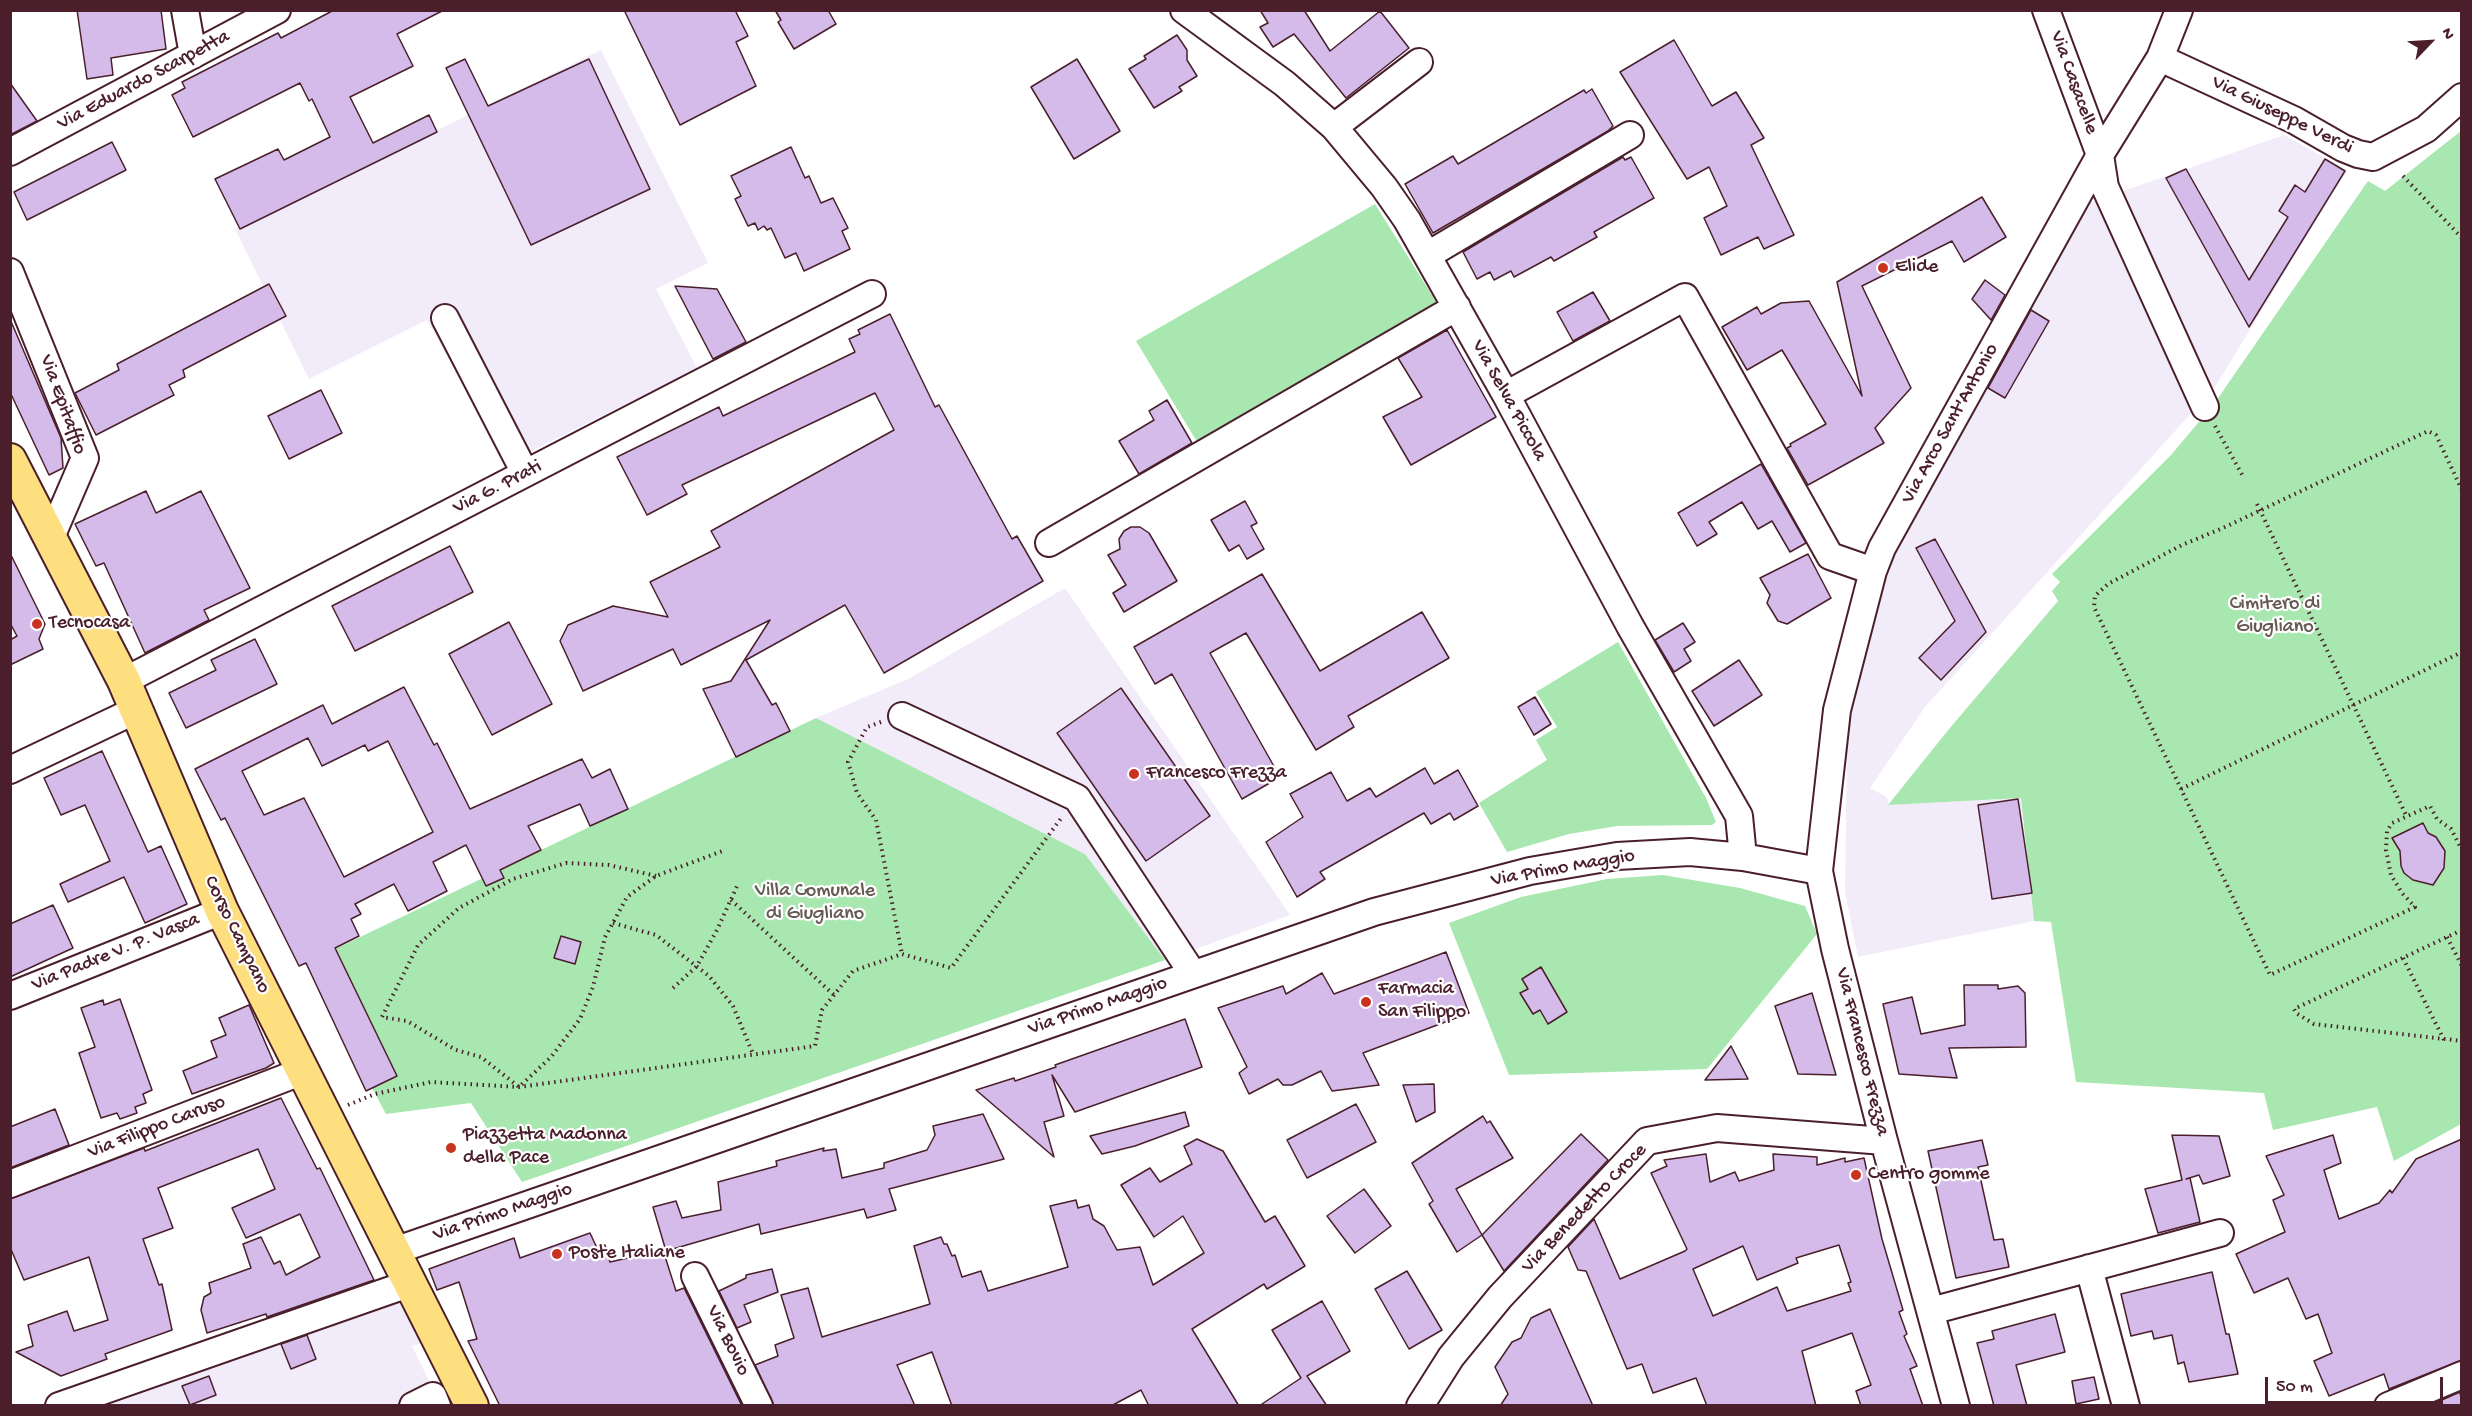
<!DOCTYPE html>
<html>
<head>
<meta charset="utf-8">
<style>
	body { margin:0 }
	#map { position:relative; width:2472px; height:1416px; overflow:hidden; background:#fff; font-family:"Gochi Hand",sans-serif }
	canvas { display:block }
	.frame { position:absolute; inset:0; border:12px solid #4a1f2b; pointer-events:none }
	.north { position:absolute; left:2400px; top:12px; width:60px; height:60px; -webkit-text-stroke:4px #fff; paint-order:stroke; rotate:65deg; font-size:16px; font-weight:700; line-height:24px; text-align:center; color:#4a1f2b }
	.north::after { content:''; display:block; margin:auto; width:21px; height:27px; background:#4a1f2b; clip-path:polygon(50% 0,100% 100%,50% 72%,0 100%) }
	.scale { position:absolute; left:2265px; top:1377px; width:178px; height:27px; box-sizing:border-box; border:3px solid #4a1f2b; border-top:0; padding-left:8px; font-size:18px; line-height:21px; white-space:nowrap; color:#4a1f2b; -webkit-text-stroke:4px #fff; paint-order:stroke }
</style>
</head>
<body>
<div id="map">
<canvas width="2472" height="1416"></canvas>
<div class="frame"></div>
<div class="north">N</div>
<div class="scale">50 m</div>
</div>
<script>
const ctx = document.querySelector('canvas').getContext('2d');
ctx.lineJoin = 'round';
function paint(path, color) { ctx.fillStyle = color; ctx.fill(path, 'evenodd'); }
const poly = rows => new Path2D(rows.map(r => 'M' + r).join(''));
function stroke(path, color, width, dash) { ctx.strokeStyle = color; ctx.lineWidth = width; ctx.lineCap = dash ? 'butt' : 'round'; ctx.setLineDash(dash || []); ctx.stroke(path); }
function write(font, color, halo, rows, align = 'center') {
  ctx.font = font + ' "Gochi Hand",sans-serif'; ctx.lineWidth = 4.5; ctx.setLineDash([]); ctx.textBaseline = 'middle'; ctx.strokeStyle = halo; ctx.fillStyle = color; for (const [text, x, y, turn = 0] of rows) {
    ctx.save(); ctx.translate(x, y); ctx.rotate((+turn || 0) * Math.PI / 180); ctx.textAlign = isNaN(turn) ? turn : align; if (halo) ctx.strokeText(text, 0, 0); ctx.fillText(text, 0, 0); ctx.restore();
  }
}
const built = poly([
	[601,50,708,263,656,289,697,368,508,463,427,320,309,379,235,229],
	[2284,135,2347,170,2215,387,1925,707,1870,788,1887,797,1889,805,2021,798,2034,921,1858,957,1845,892,1847,742,1856,688,1893,548,2083,205],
	[1065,588,1290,915,1165,960,1085,854,816,718,910,678],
	[407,1293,431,1341,412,1346,441,1405,92,1406]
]);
const green = poly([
	[2461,131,2461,1124,2394,1161,2377,1107,2273,1130,2264,1093,2076,1082,2051,922,2034,921,2021,798,1888,805,1949,729,2058,601,2052,591,2060,582,2052,574,2171,455,2214,404,2368,181,2385,191],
	[1375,204,1440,308,1199,445,1136,341],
	[1618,642,1706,798,1716,822,1712,825,1617,826,1569,834,1507,852,1479,803,1547,760,1536,740,1557,727,1536,692],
	[816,718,1085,854,1165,960,522,1182,471,1103,386,1114,372,1088,366,1091,306,963],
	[1663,875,1740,888,1805,906,1817,934,1707,1069,1509,1075,1449,923,1521,897,1607,879]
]);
const building = poly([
	[77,10,161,10,166,49,111,58,113,75,87,79,77,10],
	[334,10,444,10,397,34,413,66,350,97,373,143,429,115,437,132,240,229,215,179,278,149,284,160,330,137,312,99,309,101,300,83,193,137,172,95,185,88,182,82,278,33,281,38,334,10],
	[624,10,735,10,748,36,736,42,756,86,680,125,624,10],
	[775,10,828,10,836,24,794,49,778,22,781,20,775,10],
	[1260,10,1304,10,1330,51,1380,11,1409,48,1346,98,1294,34,1273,47,1260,27,1268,23,1260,10],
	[1177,35,1187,50,1187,60,1197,76,1179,87,1182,91,1154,108,1129,69,1146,59,1144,56,1177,35],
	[1674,40,1712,106,1736,92,1764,138,1751,145,1794,235,1764,249,1758,237,1721,255,1704,218,1727,206,1709,167,1687,179,1620,72,1674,40],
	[465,59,488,106,589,59,650,189,531,245,446,68,465,59],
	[1077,59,1120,131,1074,159,1031,87,1077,59],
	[10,83,37,121,10,135,10,83],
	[1592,89,1613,126,1608,131,1433,233,1405,184,1453,156,1458,164,1584,90,1586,93,1592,89],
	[112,142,126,170,27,220,14,192,112,142],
	[791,147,805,178,809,176,821,203,833,198,848,228,842,231,850,249,804,271,796,253,785,258,771,228,767,230,764,226,758,230,755,223,748,226,735,199,741,196,731,176,791,147],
	[1623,157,1625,160,1631,157,1654,198,1594,232,1597,237,1554,261,1551,257,1514,277,1511,271,1494,280,1490,272,1477,279,1463,252,1623,157],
	[2325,159,2345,171,2249,327,2166,178,2186,169,2249,280,2288,217,2279,211,2295,185,2305,192,2325,159],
	[1982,197,2006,237,1964,262,1952,241,1862,286,1911,388,1875,428,1884,443,1808,485,1787,448,1791,446,1790,444,1826,424,1782,350,1747,370,1722,327,1757,307,1761,314,1781,303,1809,301,1862,396,1837,282,1982,197],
	[1985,280,2005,295,1991,320,1972,299,1985,280],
	[269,284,286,316,183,370,185,377,169,385,174,395,96,435,75,393,119,370,117,364,269,284],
	[675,286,717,289,746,342,713,359,675,286],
	[1593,292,1610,321,1573,341,1557,312,1593,292],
	[2031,310,2049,321,2005,398,1988,388,2031,310],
	[890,314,935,407,939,405,1012,539,1017,536,1043,581,884,673,845,605,746,660,772,705,776,703,790,731,736,757,703,689,731,681,770,620,681,665,673,649,583,691,560,641,568,625,613,606,668,617,650,582,720,547,711,531,894,430,875,393,682,485,687,494,647,515,617,457,719,407,723,416,855,352,849,339,860,334,858,330,890,314],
	[10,319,61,438,63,468,49,475,10,392,10,319],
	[1447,330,1496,417,1411,465,1383,417,1422,397,1398,358,1447,330],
	[321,390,342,433,289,459,268,416,321,390],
	[1167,400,1192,443,1139,474,1119,441,1154,420,1149,411,1167,400],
	[1761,464,1806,543,1790,552,1772,521,1758,529,1742,502,1709,522,1717,534,1697,546,1678,513,1761,464],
	[146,491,156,513,201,491,250,588,204,610,209,620,145,653,104,563,96,566,75,524,146,491],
	[1245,501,1257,523,1251,526,1264,549,1247,559,1239,545,1229,551,1211,520,1245,501],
	[1131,527,1140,527,1149,533,1177,581,1124,612,1113,593,1126,585,1108,555,1120,549,1119,539,1124,531,1131,527],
	[1935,539,1986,632,1941,680,1919,658,1955,621,1916,548,1935,539],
	[450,546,473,592,355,651,332,606,450,546],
	[10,553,45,624,39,639,43,649,10,665,10,640,17,636,10,623,10,553],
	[1808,554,1831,598,1787,624,1778,621,1767,603,1770,595,1760,578,1808,554],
	[1262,574,1320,671,1422,612,1449,658,1348,716,1354,727,1316,750,1246,633,1210,653,1280,777,1242,799,1172,674,1155,684,1134,647,1262,574],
	[509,622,552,704,492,735,449,654,509,622],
	[1683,623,1695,642,1684,649,1691,661,1674,672,1655,640,1683,623],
	[255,639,277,684,186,728,169,693,216,670,211,660,255,639],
	[1739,660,1762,695,1714,726,1692,691,1739,660],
	[404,687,434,745,437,743,470,809,582,759,592,778,610,769,628,809,590,826,580,804,528,826,541,850,500,870,504,878,486,886,466,845,433,862,447,891,408,911,394,884,355,904,361,914,351,919,359,936,335,948,397,1076,366,1091,306,963,299,966,225,818,221,820,195,769,323,705,332,724,404,687],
	[308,738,322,766,365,745,368,751,388,741,433,832,344,877,304,798,264,815,242,771,308,738],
	[1121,688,1210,816,1146,861,1057,733,1121,688],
	[1535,697,1551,724,1534,735,1518,707,1535,697],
	[102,751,148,852,161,846,187,904,145,923,124,877,68,902,60,884,110,861,85,805,61,815,44,778,102,751],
	[1425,768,1434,784,1458,770,1478,806,1454,820,1450,813,1431,824,1424,813,1320,872,1325,879,1297,897,1266,842,1303,817,1290,794,1331,772,1347,801,1370,788,1376,797,1425,768],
	[2018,799,2032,893,1992,899,1978,805,2018,799],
	[2423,823,2428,833,2436,837,2445,851,2444,868,2433,885,2413,880,2404,873,2401,866,2400,851,2392,838,2423,823],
	[53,905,73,948,10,977,10,924,53,905],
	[561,936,581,942,575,964,554,958,561,936],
	[1446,952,1469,1013,1363,1053,1379,1085,1332,1091,1321,1071,1292,1085,1283,1085,1278,1079,1249,1094,1239,1073,1247,1067,1218,1008,1283,986,1286,994,1322,973,1334,994,1446,952],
	[1541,967,1567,1012,1548,1024,1540,1010,1533,1014,1520,993,1528,989,1522,979,1541,967],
	[1964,985,1998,985,1998,989,2018,986,2025,993,2026,1047,1949,1048,1957,1078,1899,1074,1883,1004,1912,997,1921,1034,1965,1025,1964,985],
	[1812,993,1836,1075,1798,1074,1775,1006,1812,993],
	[120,999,152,1090,143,1094,146,1103,135,1107,137,1113,120,1119,117,1113,101,1118,79,1053,95,1047,81,1008,103,1000,104,1005,120,999],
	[249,1005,274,1063,266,1068,192,1094,183,1071,217,1057,211,1041,226,1035,219,1018,249,1005],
	[1185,1019,1202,1067,1075,1112,1052,1075,1064,1116,1044,1122,1054,1157,976,1090,1014,1078,1015,1081,1056,1067,1055,1065,1185,1019],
	[1731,1046,1748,1079,1705,1080,1731,1046],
	[1434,1084,1435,1112,1416,1122,1403,1085,1434,1084],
	[281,1098,317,1169,320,1168,374,1280,267,1317,266,1314,207,1333,201,1310,204,1297,211,1293,209,1283,251,1268,243,1244,261,1237,274,1264,280,1261,286,1275,320,1257,300,1214,246,1238,232,1208,275,1189,258,1149,158,1188,173,1228,143,1239,159,1285,162,1284,172,1330,105,1354,107,1359,61,1376,16,1352,33,1346,28,1325,67,1311,74,1331,108,1320,89,1257,24,1280,10,1247,10,1199,144,1148,145,1151,281,1098],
	[1356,1104,1376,1142,1307,1178,1287,1140,1356,1104],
	[55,1109,69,1145,10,1168,10,1127,55,1109],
	[1185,1112,1189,1126,1135,1146,1102,1154,1090,1136,1185,1112],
	[983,1114,1004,1159,889,1189,896,1210,867,1218,864,1209,761,1234,759,1224,666,1251,653,1207,676,1201,682,1218,721,1210,718,1182,777,1166,776,1161,824,1148,823,1151,836,1149,842,1178,884,1168,884,1163,927,1150,935,1135,933,1126,983,1114],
	[1483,1116,1487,1123,1490,1121,1513,1158,1456,1189,1482,1235,1457,1252,1429,1204,1433,1201,1412,1163,1483,1116],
	[1581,1134,1608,1160,1504,1271,1482,1235,1581,1134],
	[2172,1135,2219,1136,2230,1176,2203,1184,2199,1175,2186,1179,2190,1178,2200,1222,2158,1233,2145,1189,2182,1180,2172,1135],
	[2333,1135,2341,1163,2324,1170,2339,1219,2379,1203,2390,1190,2392,1193,2416,1159,2462,1139,2462,1360,2389,1389,2384,1374,2329,1396,2314,1361,2332,1353,2318,1314,2306,1319,2288,1278,2254,1293,2236,1254,2285,1232,2273,1200,2284,1195,2266,1156,2333,1135],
	[1197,1139,1223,1151,1265,1222,1275,1216,1305,1266,1267,1289,1264,1284,1192,1329,1239,1406,1149,1406,1141,1390,1111,1406,952,1406,932,1352,897,1365,915,1406,774,1406,755,1365,778,1356,775,1345,794,1338,781,1295,808,1288,822,1337,930,1304,914,1246,941,1237,944,1244,947,1244,952,1256,955,1255,962,1277,981,1271,988,1291,1068,1267,1050,1206,1076,1200,1078,1208,1089,1205,1093,1219,1104,1226,1117,1250,1140,1247,1153,1285,1204,1253,1183,1216,1154,1237,1121,1185,1150,1168,1160,1182,1192,1164,1184,1146,1197,1139],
	[1982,1140,1988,1165,1978,1167,1994,1240,2003,1239,2009,1267,1956,1278,1928,1151,1982,1140],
	[1706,1154,1710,1182,1735,1172,1739,1181,1774,1170,1773,1154,1817,1157,1817,1165,1845,1158,1845,1162,1864,1158,1882,1239,1903,1310,1899,1312,1907,1334,1904,1336,1917,1366,1910,1369,1923,1406,1861,1406,1856,1391,1871,1385,1852,1333,1802,1351,1816,1406,1707,1406,1696,1378,1653,1393,1642,1364,1627,1369,1586,1271,1578,1270,1568,1247,1594,1219,1620,1279,1685,1251,1687,1249,1651,1173,1667,1166,1664,1160,1706,1154],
	[1839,1245,1851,1282,1848,1283,1851,1291,1787,1311,1777,1287,1713,1316,1693,1269,1743,1246,1757,1280,1798,1263,1796,1258,1839,1245],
	[1364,1189,1391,1226,1355,1253,1327,1216,1364,1189],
	[590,1233,597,1248,605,1245,610,1262,663,1250,676,1291,684,1288,742,1406,500,1406,468,1341,477,1339,459,1282,437,1290,429,1269,514,1238,520,1258,590,1233],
	[772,1269,778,1292,744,1305,751,1322,737,1328,719,1291,746,1278,746,1275,772,1269],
	[1407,1271,1442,1330,1409,1349,1375,1289,1407,1271],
	[2212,1272,2226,1334,2229,1334,2238,1374,2189,1382,2184,1362,2178,1364,2172,1335,2154,1339,2152,1331,2131,1336,2121,1294,2212,1272],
	[1322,1301,1350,1351,1307,1376,1327,1406,1259,1406,1301,1378,1272,1330,1322,1301],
	[1550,1309,1593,1406,1500,1406,1508,1394,1495,1367,1512,1342,1521,1338,1531,1318,1550,1309],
	[2055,1314,2065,1352,2016,1365,2027,1406,1994,1406,1977,1343,1994,1339,1992,1331,2055,1314],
	[307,1335,316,1359,291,1369,281,1344,307,1335],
	[209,1376,216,1395,190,1405,182,1386,209,1376],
	[2094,1377,2099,1399,2076,1404,2072,1381,2094,1377],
	[2460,1392,2462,1406,2428,1406,2460,1392]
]);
const path = poly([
	[2403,176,2462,238],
	[2215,426,2244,478],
	[2462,490,2436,435,2428,431,2223,528,2182,545,2108,584,2095,596,2094,607,2270,975,2415,907,2402,893,2391,875,2386,850,2387,831,2392,823,2430,806,2437,819,2451,829,2462,850],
	[2257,504,2407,817],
	[881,722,867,727,848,762,857,793,876,820,902,954],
	[2181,789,2462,652],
	[656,876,609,865,566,863,513,879,459,908,418,945,382,1017,407,1021,456,1050,481,1057,519,1087,551,1057,580,1019,593,987,605,937,627,897,656,876,725,850],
	[731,900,834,995],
	[613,923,656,935,709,976,733,1006,753,1054],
	[2462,930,2294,1009,2296,1013,2314,1024,2462,1041],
	[2447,937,2462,966],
	[2403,958,2444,1040],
	[673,988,697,966,717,930,738,884],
	[348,1105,375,1094,431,1082,519,1087,815,1046,822,1010,853,971,902,954,951,968,1062,817]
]);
const minor = poly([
	[185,10,193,55],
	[1184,10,1285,84,1334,127,1384,187,1407,220,1506,395,1630,626,1739,816,1743,857],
	[2046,10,2100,155,2105,187,2205,407],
	[2160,58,2294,120,2343,148,2358,154,2373,157,2426,129,2462,97],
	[1334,127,1419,62],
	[10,152,277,10],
	[1428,255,1630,135],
	[10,272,85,458,51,537],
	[445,318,525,473],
	[1506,395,1685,297,1830,556,1873,571],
	[1049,543,1457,307],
	[124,681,872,294],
	[902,716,1077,798,1193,974],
	[10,770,136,710],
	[10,996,222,911],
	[10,1184,303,1071],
	[394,1251,1374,912,1530,871,1617,856,1690,852,1743,857,1819,871],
	[2089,1268,2126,1406],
	[695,1276,759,1406],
	[1931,1311,2220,1233],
	[59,1406,411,1283],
	[413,1406,433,1396,437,1406],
	[1420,1406,1451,1357,1500,1297,1647,1141,1717,1128,1884,1141],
	[1956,1406,1884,1141,1835,949,1819,871,1837,710,1873,571,1882,548,2100,155,2160,58,2179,10],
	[2388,1406,2462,1375]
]);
const major = poly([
	[10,460,124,681,222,911,472,1406]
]);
const markers = [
	[1883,268,6,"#c8321e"],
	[37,624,6,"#c8321e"],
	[1134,774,6,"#c8321e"],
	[1366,1002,6,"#c8321e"],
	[451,1148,6,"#c8321e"],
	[1856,1175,6,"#c8321e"],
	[557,1254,6,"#c8321e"]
];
const streetNames = [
	["Via Eduardo Scarpetta",144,81,-28],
	["Via Casacelle",2073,83,70],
	["Via Giuseppe Verdi",2282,116,26],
	["Via Selva Piccola",1508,401,61],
	["Via Epitaffio",62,405,70],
	["Via Arco Sant'Antonio",1951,424,-61],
	["Via G. Prati",498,488,-27],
	["Via Primo Maggio",1563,869,-10],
	["Corso Campano",236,935,64],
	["Via Padre V. P. Vasca",116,953,-22],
	["Via Primo Maggio",1098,1007,-19],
	["Via Francesco Frezza",1861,1052,76],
	["Via Filippo Caruso",157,1128,-21],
	["Via Benedetto Croce",1585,1209,-46],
	["Via Primo Maggio",503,1213,-19],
	["Via Bovio",727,1341,64]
];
const poiNames = [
	["Elide",1895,268],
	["Tecnocasa",49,624],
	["Francesco Frezza",1146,774],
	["Farmacia",1378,990],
	["San Filippo",1378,1013],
	["Piazzetta Madonna",463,1136],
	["della Pace",463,1159],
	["Centro gomme",1868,1175],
	["Poste Italiane",569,1254]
];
const parkNames = [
	["Cimitero di",2275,605],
	["Giugliano",2275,628],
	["Villa Comunale",815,892],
	["di Giugliano",815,915]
];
paint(built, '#f2ebf9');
paint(green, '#a8e7af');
paint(building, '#d5bbea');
stroke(building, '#4a1f2b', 1.5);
stroke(minor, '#4a1f2b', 30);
stroke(major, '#4a1f2b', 36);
stroke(path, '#4a1f2b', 4, [1.5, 4.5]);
stroke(minor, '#fff', 26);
stroke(major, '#fddf80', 32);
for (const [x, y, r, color] of markers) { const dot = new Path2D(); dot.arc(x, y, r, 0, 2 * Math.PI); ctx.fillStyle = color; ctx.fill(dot); stroke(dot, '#fff', 2); }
write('20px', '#4a1f2b', '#fff', streetNames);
write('20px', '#4a1f2b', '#fff', poiNames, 'left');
write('20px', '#665b53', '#fff', parkNames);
</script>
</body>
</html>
